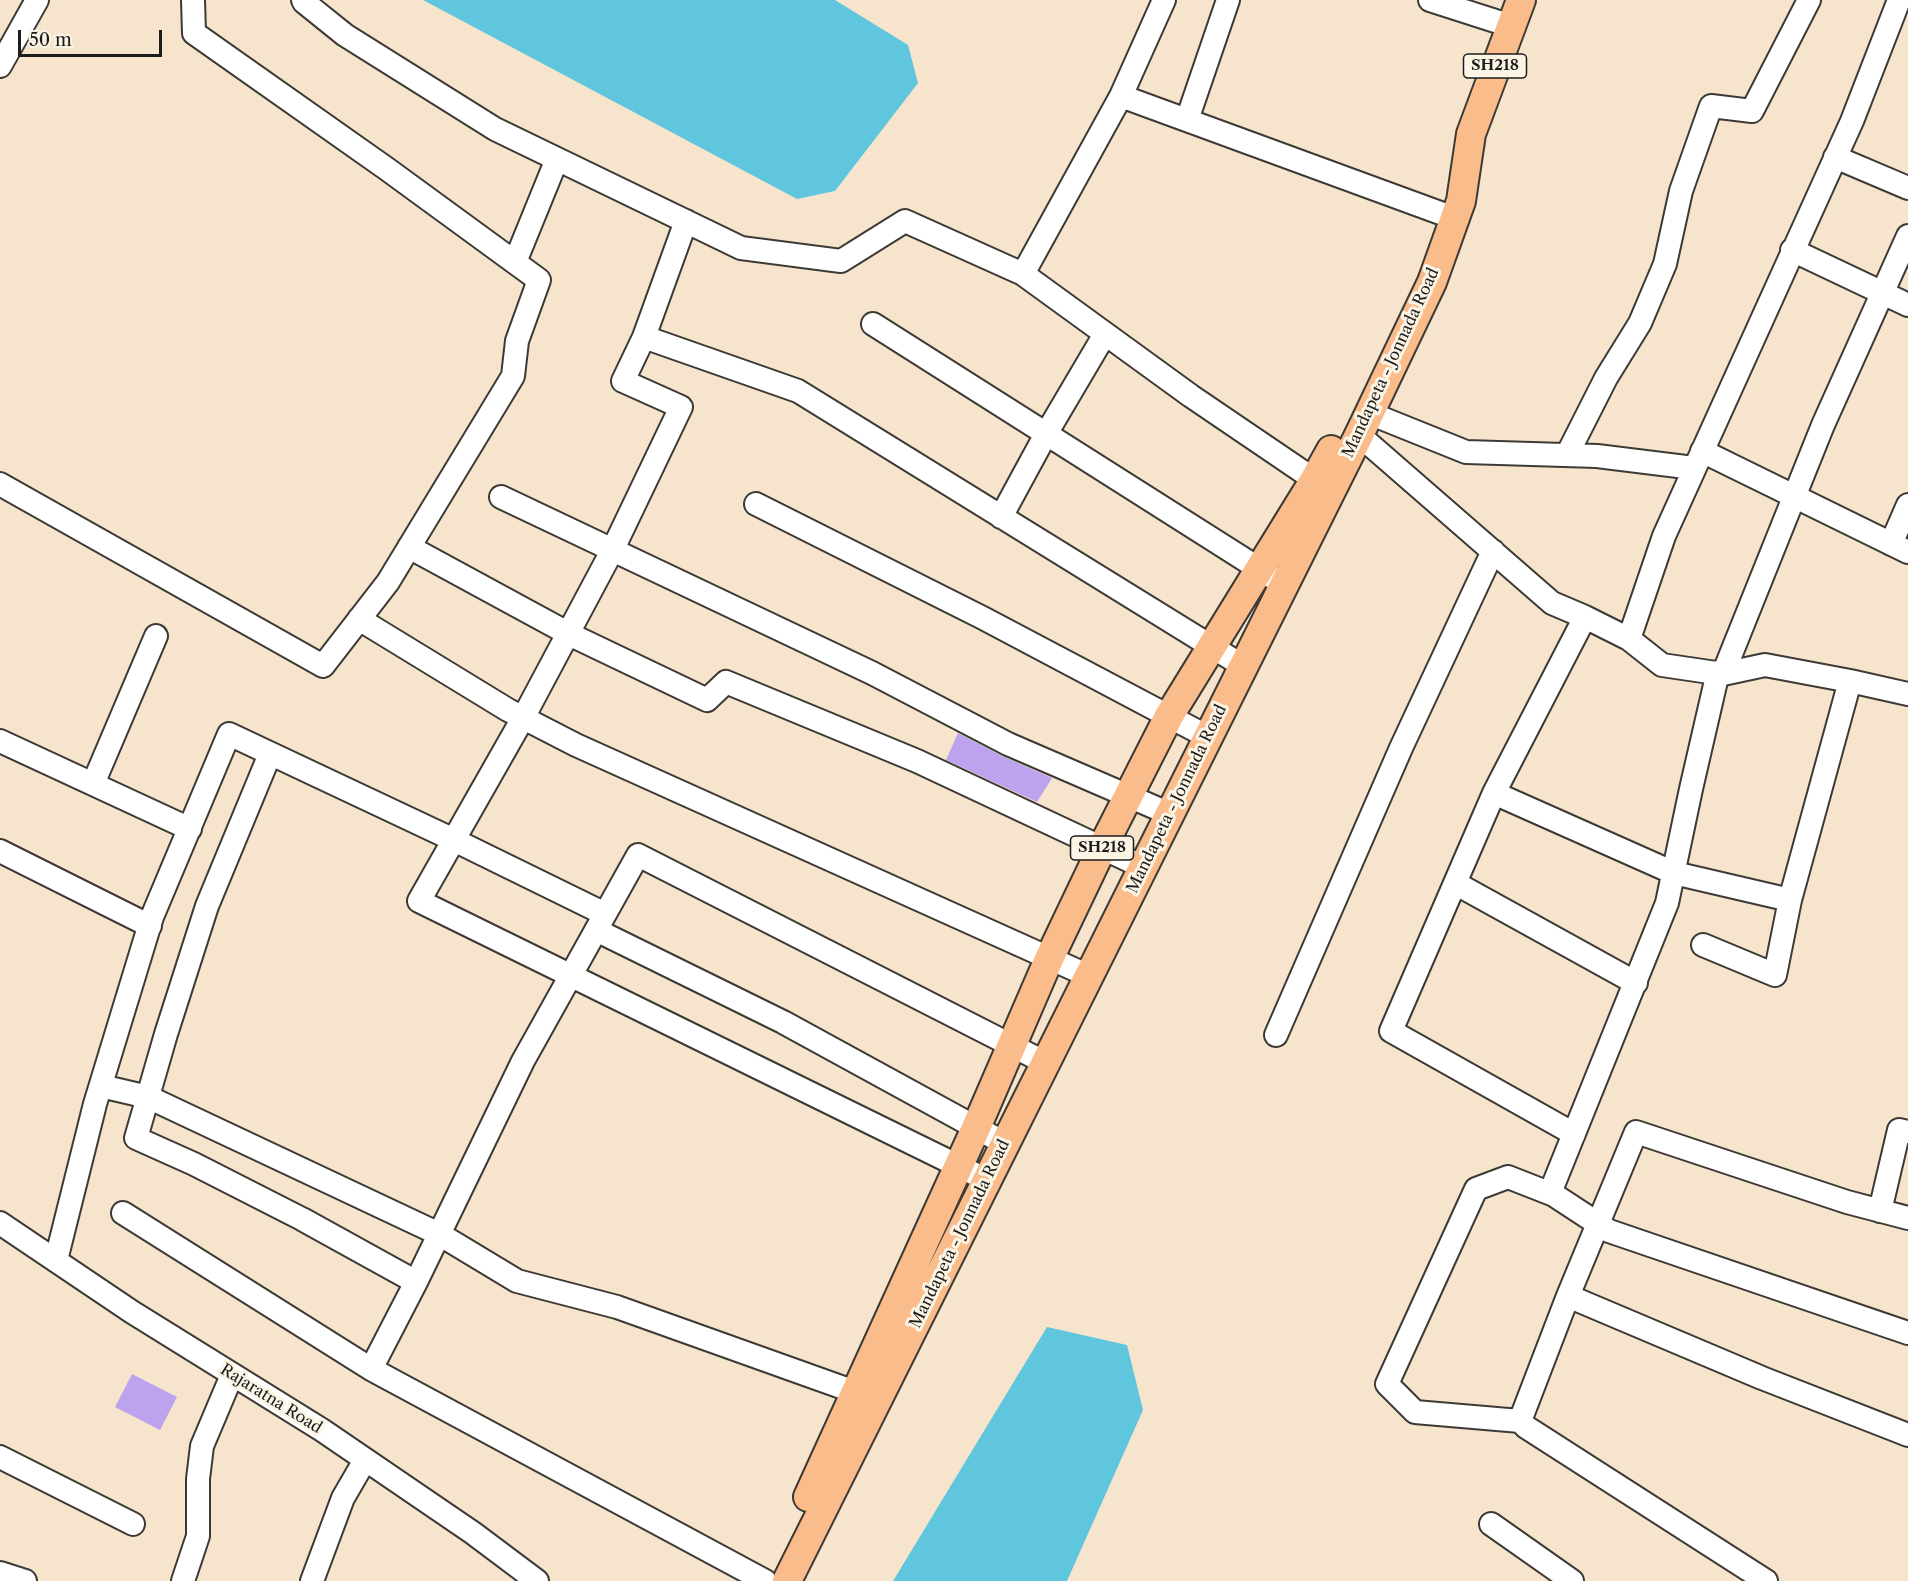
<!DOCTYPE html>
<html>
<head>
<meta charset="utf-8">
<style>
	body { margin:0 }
	#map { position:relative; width:1908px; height:1581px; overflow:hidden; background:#f6e5cc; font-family:"Libre Caslon Text",serif }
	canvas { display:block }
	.scale { position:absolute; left:18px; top:30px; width:144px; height:27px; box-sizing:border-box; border:3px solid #1c1c1c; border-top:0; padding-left:8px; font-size:18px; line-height:21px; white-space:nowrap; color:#1c1c1c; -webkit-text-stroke:4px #fcf5e5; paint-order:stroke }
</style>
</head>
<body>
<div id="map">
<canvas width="1908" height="1581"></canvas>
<div class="scale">50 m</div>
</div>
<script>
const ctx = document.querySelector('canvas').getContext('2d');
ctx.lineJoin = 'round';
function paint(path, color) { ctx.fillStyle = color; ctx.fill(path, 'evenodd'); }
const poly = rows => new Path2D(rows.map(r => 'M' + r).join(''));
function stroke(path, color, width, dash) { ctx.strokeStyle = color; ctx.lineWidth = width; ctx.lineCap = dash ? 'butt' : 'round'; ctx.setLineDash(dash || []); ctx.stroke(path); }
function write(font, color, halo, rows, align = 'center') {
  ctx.font = font + ' "Libre Caslon Text",serif'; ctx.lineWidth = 6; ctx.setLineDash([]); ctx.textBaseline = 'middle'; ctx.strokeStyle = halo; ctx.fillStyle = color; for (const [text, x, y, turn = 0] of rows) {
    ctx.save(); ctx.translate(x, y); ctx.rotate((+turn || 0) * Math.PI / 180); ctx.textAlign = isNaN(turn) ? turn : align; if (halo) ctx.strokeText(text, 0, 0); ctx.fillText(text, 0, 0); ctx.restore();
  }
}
const water = poly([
	[423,0,835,0,908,45,918,83,835,191,797,199],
	[1047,1327,1127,1345,1143,1410,1067,1581,893,1581]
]);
const building = poly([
	[958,733,1002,756,1052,778,1037,802,946,760],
	[132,1374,177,1397,160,1430,115,1407]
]);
const minor = poly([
	[303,0,304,2,345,35,495,129,741,248,841,261,905,221,1023,274],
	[1430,0,1511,26],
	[0,66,37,0],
	[1121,96,1164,0],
	[1187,120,1228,0],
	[1835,157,1908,188],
	[686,221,644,337,798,391,1243,666],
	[1792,250,1908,305],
	[515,262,557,159],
	[873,324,1272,577],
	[644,337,623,381,681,407,613,549,523,718,419,901,987,1180],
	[1369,413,1466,452,1597,456,1694,468],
	[1359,435,1552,603,1585,617,1629,639,1662,665,1723,674,1765,665,1850,681,1908,694],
	[1702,451,1908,552],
	[1567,455,1606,378,1640,323,1665,264,1681,191,1711,106,1752,111,1809,0],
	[0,484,323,666,388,582,513,376,517,341,539,280,387,169,194,33,193,0],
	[1328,489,1191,396,1023,274,1121,96,1454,218],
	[501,497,872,673,1008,744,1170,814],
	[756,504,983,618,1208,737],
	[1001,517,1046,434,1105,334],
	[1891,544,1908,505],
	[409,547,571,635,707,700,726,682,917,761,1143,867],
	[1585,617,1494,793,1674,873,1790,900,1850,681],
	[359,619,508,710,576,745,1089,976],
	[1629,639,1664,536,1852,121,1899,0],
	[1723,674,1823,425,1908,236],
	[0,741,190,829],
	[270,754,207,906,166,1034,136,1138,194,1164,302,1219,416,1282],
	[93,784,156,636],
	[1494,793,1391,1031,1574,1134],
	[0,851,150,926],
	[1455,883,1636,983],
	[596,930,783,1022,1006,1144],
	[1703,945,1775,975,1790,900],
	[1276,1035,1401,748,1493,551],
	[101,1086,148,1097,439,1234,517,1281,617,1307,869,1397],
	[1550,1193,1667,903,1691,789,1718,672],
	[1880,1211,1899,1130,1908,1132],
	[123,1213,371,1369],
	[0,1223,132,1312,322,1430,473,1533,537,1581],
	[56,1260,95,1104,152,917,229,734,454,840,605,914],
	[1568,1296,1636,1132,1847,1202,1908,1218],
	[1520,1421,1568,1296,1762,1378,1908,1435],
	[0,1457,133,1524],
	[1491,1524,1572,1581],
	[0,1573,25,1581],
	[183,1581,198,1536,198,1479,202,1446,232,1375],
	[312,1581,343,1498,365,1460],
	[765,1581,371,1369,416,1282,523,1061,638,855,1046,1063],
	[1766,1581,1526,1427,1520,1421,1415,1412,1387,1384,1476,1189,1508,1177,1554,1195,1609,1231,1908,1333]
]);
const major = poly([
	[808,1497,976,1128,1049,959,1102,848,1169,716,1315,479,1331,450],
	[787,1581,1359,435,1432,282,1461,201,1471,134,1521,0]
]);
const shields = [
	[1495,66,63],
	[1102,848,63]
];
const shieldNames = [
	["SH218",1495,66],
	["SH218",1102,848]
];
const streetNames = [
	["Mandapeta - Jonnada Road",1391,363,-65],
	["Mandapeta - Jonnada Road",1177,799,-64],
	["Mandapeta - Jonnada Road",960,1234,-64],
	["Rajaratna Road",271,1399,32]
];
paint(water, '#60c6dd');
paint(building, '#bda2ee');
stroke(minor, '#3d3a36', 26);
stroke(major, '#3d3a36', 32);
stroke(minor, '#fff', 22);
stroke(major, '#fabc8b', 28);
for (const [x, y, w] of shields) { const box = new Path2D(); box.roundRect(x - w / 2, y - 12, w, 24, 4.5); ctx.fillStyle = '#fcf5e5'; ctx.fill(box); stroke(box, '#1c1c1c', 1.5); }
write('bold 15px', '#1c1c1c', null, shieldNames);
write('16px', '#1c1c1c', '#fcf5e5', streetNames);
</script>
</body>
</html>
